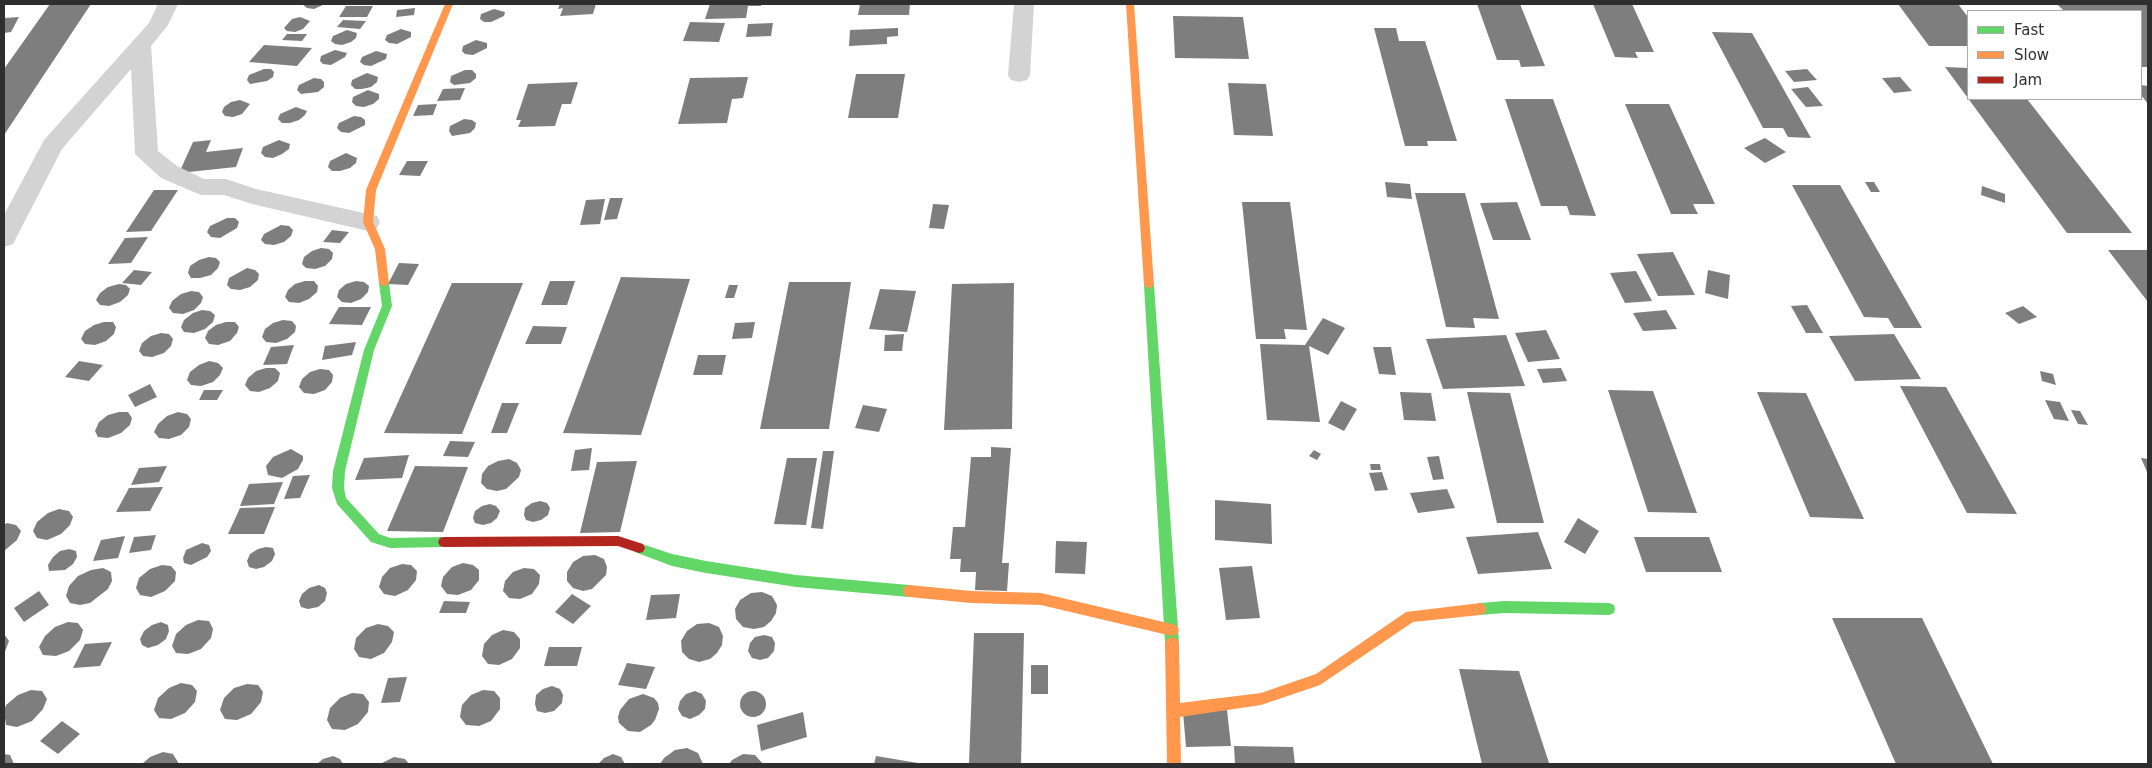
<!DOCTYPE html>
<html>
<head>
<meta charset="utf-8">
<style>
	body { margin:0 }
	#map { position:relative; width:2152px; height:768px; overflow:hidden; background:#fff; font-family:"DejaVu Sans",sans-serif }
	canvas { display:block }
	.frame { position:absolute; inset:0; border:5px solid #2e2e2e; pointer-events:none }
	.legend { position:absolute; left:1967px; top:10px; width:175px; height:90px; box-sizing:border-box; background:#fff; border:1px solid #ababab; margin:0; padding:6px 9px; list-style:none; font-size:15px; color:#2e2e2e }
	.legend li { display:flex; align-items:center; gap:10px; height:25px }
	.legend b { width:25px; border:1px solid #ababab }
</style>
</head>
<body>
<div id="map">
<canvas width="2152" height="768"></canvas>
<div class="frame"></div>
<ul class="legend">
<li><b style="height:6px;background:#63d668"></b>Fast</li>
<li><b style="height:6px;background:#ff974d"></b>Slow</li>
<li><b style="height:6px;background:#b3261e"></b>Jam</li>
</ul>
</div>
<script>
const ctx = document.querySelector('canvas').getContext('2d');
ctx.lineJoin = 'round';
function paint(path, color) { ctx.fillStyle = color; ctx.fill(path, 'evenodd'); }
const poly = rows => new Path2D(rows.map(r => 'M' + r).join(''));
const building = poly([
	[50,4,91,4,4,135,4,69],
	[302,4,325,4,314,9,307,8],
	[560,4,596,4,593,14,560,16,563,8,558,9],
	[710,4,761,4,761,6,748,6,746,18,705,19],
	[860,4,910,4,909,15,858,15],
	[1477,4,1520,4,1545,66,1521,67,1519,60,1497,60],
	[1593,4,1632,4,1654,52,1635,52,1638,58,1615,57],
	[1898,4,1958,4,1968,17,1968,46,1929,46],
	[2057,4,2148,4,2148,67,2141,67,2141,11,2064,11],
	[346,6,373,6,367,17,339,17],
	[415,8,414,15,396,17,397,10],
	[494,9,505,12,504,16,491,22,484,22,480,19,481,14],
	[1173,16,1243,17,1249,59,1175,58],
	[19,17,11,32,4,33,4,18],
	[300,17,310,21,303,29,295,32,287,31,284,28,292,19],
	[343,20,366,21,360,29,337,27],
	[690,22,725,23,719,42,683,41],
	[773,23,771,36,746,37,748,24],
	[898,28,898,36,887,37,887,44,849,46,850,30],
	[1374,28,1396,28,1399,41,1425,41,1457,141,1427,141,1428,146,1405,146],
	[401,29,411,32,411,37,397,44,389,43,385,40,387,35],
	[347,30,357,33,356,38,351,42,342,45,335,44,331,41,333,36],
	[1712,32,1752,33,1811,138,1788,137,1783,128,1763,128],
	[287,34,307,34,302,41,282,40],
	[476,40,487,43,487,48,473,55,465,54,462,51,463,46],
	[264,45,312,48,297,66,249,62],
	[335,50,347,53,345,57,331,65,323,64,320,61,321,56],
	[376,51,387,54,386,59,371,66,364,65,360,62,362,57],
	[1945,67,1968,68,1968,99,2027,99,2132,233,2067,233],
	[264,69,271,69,274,72,273,77,267,81,250,84,247,80,249,75],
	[1807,69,1817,80,1794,82,1785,71],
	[465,70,472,70,476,74,476,78,470,83,454,85,450,82,451,76],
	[367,73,378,77,377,82,371,87,362,89,355,89,351,85,352,80],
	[856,74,905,74,898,118,848,118],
	[748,77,743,98,732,99,727,123,678,124,690,78],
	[1900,77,1912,91,1894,93,1882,78],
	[314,78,321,79,324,82,324,87,318,92,301,94,297,90,299,85],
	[578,82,571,104,562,104,555,126,518,127,521,120,516,120,528,84],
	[1228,83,1266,84,1273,136,1234,135],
	[2141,85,2148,86,2148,104,2141,95],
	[1808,87,1823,106,1806,107,1791,89],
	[465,88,460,100,437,101,443,89],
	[368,90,379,94,379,99,373,104,364,107,356,106,352,102,353,97],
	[1505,99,1553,99,1596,216,1570,215,1567,206,1541,206],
	[240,100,250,104,242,114,233,117,225,116,222,112,224,107,231,102],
	[437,104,433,115,413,116,418,105],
	[1625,104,1669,104,1715,204,1693,204,1698,214,1671,214],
	[296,107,307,111,305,115,299,120,290,123,282,123,278,119,280,114],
	[354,116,361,117,365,120,365,125,349,133,341,132,337,128,339,123],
	[464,119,472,120,476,123,475,128,470,133,452,136,449,131,450,126],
	[1765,138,1786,152,1765,163,1744,148],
	[211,140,206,152,243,148,236,167,179,173,193,142],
	[279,140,290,144,289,149,282,154,273,158,265,157,261,153,263,147],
	[346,153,357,158,356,163,350,168,340,171,332,171,328,167,330,161],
	[407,161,428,161,420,176,399,175],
	[1385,182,1410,184,1412,199,1387,197],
	[1865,182,1874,182,1880,192,1871,192],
	[1792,185,1840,185,1922,328,1894,328,1888,318,1864,317],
	[1982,186,2005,194,2005,203,1981,195],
	[154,190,178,190,151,231,126,232],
	[1415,193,1465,193,1499,319,1473,318,1475,328,1446,327],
	[610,198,623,198,617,219,604,220],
	[605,199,600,224,580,225,586,200],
	[1242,202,1290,202,1307,330,1284,329,1286,339,1256,339],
	[1517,202,1531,240,1493,240,1480,203],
	[933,204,949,205,944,229,929,228],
	[227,218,235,218,239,222,237,228,220,238,211,237,207,232,210,226],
	[281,225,289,226,293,230,291,236,284,242,274,245,265,244,261,240,264,234],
	[332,230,349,232,340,243,323,242],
	[148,237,131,263,108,264,125,238],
	[321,248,329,249,333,253,332,259,325,266,315,269,306,268,302,264,304,257,312,251],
	[2108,250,2148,250,2148,302],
	[1673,252,1695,295,1658,296,1637,254],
	[209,257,216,258,220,262,218,268,211,275,200,278,191,278,188,273,190,266,199,260],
	[399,263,419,264,408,285,388,284],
	[247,268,255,270,259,274,258,280,250,287,240,290,231,289,227,285,229,278],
	[134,270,152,272,141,285,122,283],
	[1708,270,1730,275,1728,299,1705,293],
	[1636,271,1652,301,1625,303,1610,273],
	[621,277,690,279,641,435,563,433],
	[305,281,314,281,318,286,317,292,309,299,299,303,289,302,285,297,288,290,295,284],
	[356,281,364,282,369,286,368,292,361,299,351,303,342,302,337,297,339,290,346,284],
	[550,281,575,281,567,305,541,305],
	[789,282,851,282,829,429,760,429],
	[452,283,523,283,462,434,384,433],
	[1014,283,1012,429,944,430,952,284],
	[119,284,126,285,130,289,128,295,120,302,109,306,100,305,96,300,100,293,108,287],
	[729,285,738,285,734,298,725,298],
	[880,289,916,291,907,332,869,329],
	[191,291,199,292,203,297,201,303,194,310,183,314,173,313,169,308,172,301,181,294],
	[1807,305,1823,333,1806,333,1791,306],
	[2023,306,2037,317,2019,324,2005,313],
	[339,307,371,307,362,325,329,324],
	[202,310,210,311,215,315,213,322,205,329,194,333,184,332,181,327,184,320,193,313],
	[1666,310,1677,329,1643,331,1633,313],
	[1323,318,1345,328,1328,355,1309,346,1320,422,1267,420,1260,344,1305,345],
	[283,320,292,321,296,326,295,332,287,339,276,343,266,342,262,337,265,329,273,323],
	[104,322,113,322,116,327,114,334,106,341,95,345,85,344,81,339,85,331,94,325],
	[226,322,235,322,239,327,237,333,230,341,218,345,209,344,205,338,208,331,216,325],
	[755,322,752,338,732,339,735,323],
	[533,326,567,327,561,344,525,344],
	[1546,330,1560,359,1528,362,1515,333],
	[161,333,169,334,173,339,171,346,164,353,152,357,143,356,139,351,142,343,151,336],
	[904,334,902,351,884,351,885,335],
	[1894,334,1921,379,1855,381,1829,336],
	[1506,335,1525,386,1443,389,1426,339],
	[356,342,352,355,322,360,325,346],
	[294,345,287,364,263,365,271,347],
	[1373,347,1391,347,1396,375,1379,374],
	[698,355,726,355,722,375,693,375],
	[79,361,103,365,89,381,65,377],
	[209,361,218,363,223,368,220,375,213,382,201,386,191,385,187,380,190,372,199,365],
	[266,368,275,368,280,373,278,381,270,388,259,392,250,391,245,385,248,378,256,371],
	[1561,368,1567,381,1543,383,1537,369],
	[320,369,329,370,333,375,332,382,325,390,314,394,304,393,299,387,302,379,310,372],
	[2040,371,2053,374,2056,385,2042,381],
	[150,384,157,397,135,407,128,395],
	[1900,386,1946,387,2017,514,1967,513],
	[204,390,223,390,217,400,199,400],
	[1608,390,1653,391,1697,513,1648,512],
	[1400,392,1431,393,1436,421,1404,420],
	[1467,392,1510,393,1544,523,1497,523],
	[1757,392,1806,393,1864,519,1810,517],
	[2045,400,2060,402,2069,421,2054,419],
	[1341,401,1357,409,1344,431,1328,423],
	[502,403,519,403,507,433,491,433],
	[863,405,887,409,879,432,855,428],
	[2071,410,2080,411,2088,425,2078,424],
	[119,412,128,412,132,418,130,425,121,433,108,438,98,437,95,431,99,422,108,415],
	[178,412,187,414,191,419,189,427,181,435,169,439,159,438,154,432,158,424,167,416],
	[450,441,475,442,468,457,443,456],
	[991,447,1011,448,1002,563,1009,563,1007,591,975,590,976,572,960,572,961,559,950,559,953,527,965,527,971,457,991,457],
	[592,448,589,470,571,471,575,450],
	[291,449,303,456,303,460,298,469,282,478,268,475,266,466,273,457],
	[1314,450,1321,454,1317,460,1309,456],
	[823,451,834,451,823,529,811,528],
	[409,455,402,478,355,480,364,458],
	[1439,456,1444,479,1433,480,1427,457],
	[787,458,817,458,806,525,774,524],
	[2141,458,2148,459,2148,474],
	[509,459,517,463,521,470,519,477,506,489,497,491,487,489,481,483,482,474,488,466,498,461],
	[637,461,620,532,580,533,597,462],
	[1370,464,1380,464,1381,470,1371,470],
	[167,466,159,482,131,485,139,468],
	[415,466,468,467,443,532,387,531],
	[1382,472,1388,490,1375,491,1369,473],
	[310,475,300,498,284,499,293,476],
	[283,482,274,504,240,506,249,484],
	[163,487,150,511,116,512,129,488],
	[1447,489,1455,508,1418,513,1410,493],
	[1215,500,1271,504,1272,544,1215,540],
	[540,501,547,503,550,508,548,515,541,520,533,522,526,520,524,515,525,508,532,503],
	[490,504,496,506,500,511,497,518,491,523,483,525,475,523,473,518,475,511,482,506],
	[275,507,264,534,228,534,240,508],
	[59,509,69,511,73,517,70,525,61,534,47,540,37,538,33,531,37,522,48,513],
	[1578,518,1599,531,1585,554,1564,542],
	[7,523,16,525,21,531,17,540,4,551,4,525],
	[1538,532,1552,569,1478,574,1466,537],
	[156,535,151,550,129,553,134,537],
	[125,536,118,558,93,561,101,540],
	[1634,537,1709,537,1722,572,1646,572],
	[1056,541,1087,542,1085,574,1055,573],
	[202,543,209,545,211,551,207,557,191,565,184,563,183,558,186,550],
	[266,547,273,548,275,554,272,561,264,567,256,569,249,567,247,561,250,554,258,549],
	[69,549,76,551,77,557,73,564,65,570,49,571,48,565,53,557,60,551],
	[595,555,604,559,607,567,606,575,592,589,583,591,573,588,567,581,567,572,573,562,583,556],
	[463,563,473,565,479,570,479,580,471,590,458,595,447,594,441,586,443,577,452,567],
	[402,564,411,565,417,571,416,580,408,590,395,596,384,594,379,587,382,577,390,568],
	[162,565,171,566,176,572,175,581,165,591,151,597,140,595,136,588,139,578,150,569],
	[1252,566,1260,618,1226,620,1219,568],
	[103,568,111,572,112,581,108,589,90,603,80,605,70,603,66,596,69,586,78,576,91,570],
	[524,568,534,569,540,575,539,584,532,594,520,599,509,598,503,591,505,581,513,572],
	[319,585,325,588,327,593,325,601,318,607,308,609,301,607,299,601,302,594,309,588],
	[39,591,49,605,24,622,14,608],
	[762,592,772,596,777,605,776,613,771,621,764,627,754,629,743,627,736,619,735,609,740,600,751,593],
	[572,594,591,606,573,624,555,612],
	[680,594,676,618,646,620,651,595],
	[444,601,470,602,466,613,439,613],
	[1832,618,1922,618,1993,764,1896,764],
	[198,620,209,621,213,629,211,638,201,649,188,654,176,653,172,646,176,634,186,625],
	[68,622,78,623,83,630,80,640,69,651,56,656,43,655,39,647,45,636,55,627],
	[161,622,168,625,169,631,166,639,158,645,148,648,142,645,140,639,144,631,152,625],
	[709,623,719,627,723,636,722,645,717,653,710,659,699,662,689,659,682,652,681,641,687,631,697,624],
	[378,624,388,626,394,632,392,642,384,653,371,659,359,657,354,649,356,638,366,628],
	[503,630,514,632,520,639,520,648,512,659,499,665,488,664,482,656,484,644,492,635],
	[974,633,1024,633,1021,764,969,763],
	[4,634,9,641,4,654],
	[764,635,772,637,775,643,774,651,768,658,760,660,752,658,748,651,750,643,755,637],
	[112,642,100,666,73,668,85,644],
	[549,647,582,647,577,666,544,666],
	[627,663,655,667,646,689,618,685],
	[1031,665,1048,665,1048,694,1031,694],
	[1459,669,1519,671,1549,763,1482,764],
	[407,677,400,702,381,703,388,678],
	[181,683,192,685,197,691,195,702,185,713,171,719,159,718,154,710,158,698,169,688],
	[247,684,258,685,263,692,261,702,251,714,237,720,225,719,220,710,224,698,234,688],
	[552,686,560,689,563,695,562,703,554,711,545,713,537,711,535,704,536,695,543,689],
	[31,690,42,691,47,699,43,709,32,721,17,727,6,725,4,711,6,705,18,695],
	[483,690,494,691,500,698,500,709,491,721,479,726,466,725,460,717,462,705,471,695],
	'740 704a13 13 0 1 1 26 0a13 13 0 1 1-26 0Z',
	[695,691,702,694,706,701,705,709,699,715,690,719,682,716,678,709,680,701,686,694],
	[352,693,363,694,369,702,368,712,358,724,345,730,332,729,327,720,330,708,340,698],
	[643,694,654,698,658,703,659,709,655,720,651,725,640,732,628,731,619,723,618,717,620,710,629,699],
	[1227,710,1231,746,1186,747,1183,712],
	[803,712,807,737,761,751,757,725],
	[62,721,80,734,58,754,40,741],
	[1234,746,1293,747,1295,764,1235,764],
	[687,748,698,753,703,764,660,764,664,758,675,750],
	[163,752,173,754,179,764,142,764,150,757],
	[4,754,10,755,14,764,4,764],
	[613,754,621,757,625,764,598,764,604,758],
	[743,754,755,755,763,764,729,764,732,760],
	[333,756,340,759,343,764,317,764,323,759],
	[876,756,918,763,918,764,874,764],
	[394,757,405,759,409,764,380,764]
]);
const street = poly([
	[158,4,178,4,168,25,151,46,158,151,177,166,204,179,226,179,256,189,377,216,380,222,377,228,368,231,252,204,224,195,201,195,161,178,135,154,131,69,62,149,13,244,4,247,4,215,44,140,149,23,158,4],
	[1014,4,1034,4,1030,75,1027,80,1019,82,1011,80,1008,75,1014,4]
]);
const fast = poly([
	[384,279,389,283,392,306,374,350,345,471,344,488,346,498,379,534,390,538,444,537,448,538,450,542,448,546,444,547,390,548,371,542,337,504,332,488,333,471,364,350,382,306,379,283,384,279],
	[1149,281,1154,285,1179,643,1177,647,1172,649,1167,647,1165,643,1144,285,1149,281],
	[639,543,672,554,706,561,796,575,909,585,914,587,915,591,914,595,909,597,796,587,706,573,672,566,635,552,633,548,635,544,639,543],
	[1504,601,1609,603,1614,605,1615,609,1614,613,1609,615,1504,613,1480,615,1475,613,1474,609,1475,605,1480,603,1504,601]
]);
const slow = poly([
	[445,4,453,4,376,190,373,222,385,249,389,283,384,287,379,283,375,249,363,222,366,190,445,4],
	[1126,4,1134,4,1154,285,1149,289,1144,285,1126,4],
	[909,585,971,591,1041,593,1172,624,1177,626,1179,630,1177,634,1172,636,1041,605,971,603,909,597,904,595,903,591,904,587,909,585],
	[1480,603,1485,605,1486,609,1485,613,1480,615,1413,622,1320,685,1261,705,1180,717,1181,764,1167,764,1165,643,1167,639,1172,637,1177,639,1179,643,1180,703,1261,693,1316,674,1406,612,1480,603]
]);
const jam = poly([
	[618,536,643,544,645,548,643,552,639,553,618,546,444,547,440,546,438,542,440,538,444,537,618,536]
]);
paint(building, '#7e7e7e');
paint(street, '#d3d3d3');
paint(fast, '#63d668');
paint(slow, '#ff974d');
paint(jam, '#b3261e');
</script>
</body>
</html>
